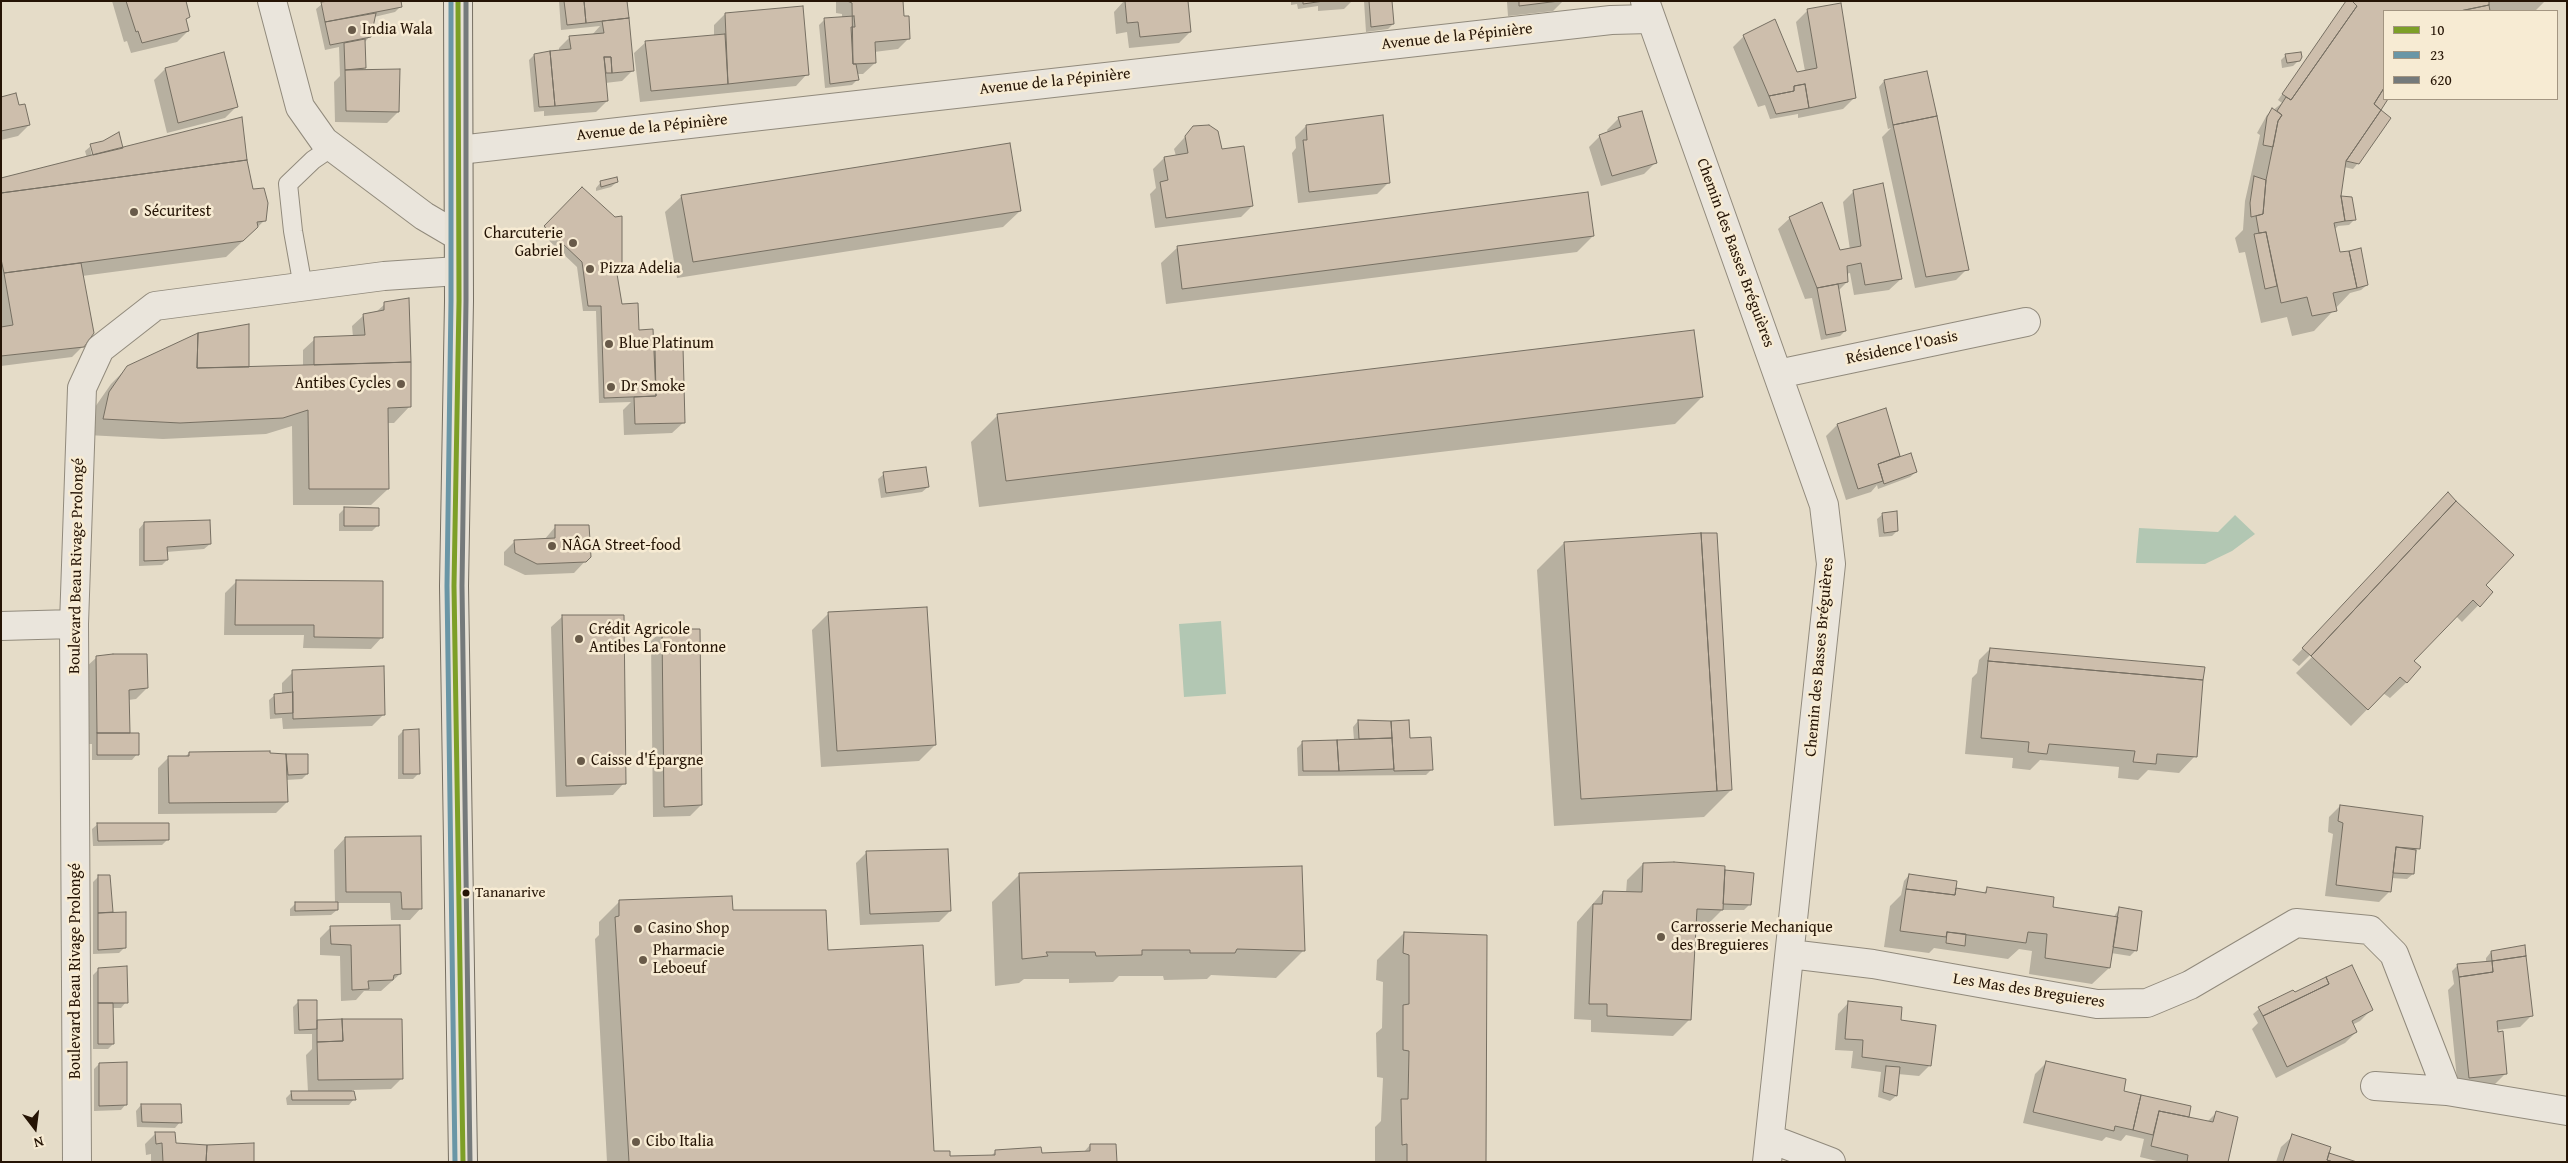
<!DOCTYPE html>
<html>
<head>
<meta charset="utf-8">
<style>
	body { margin:0 }
	#map { position:relative; width:2568px; height:1163px; overflow:hidden; background:#e5dcc8; font-family:"Gentium Book Plus",serif }
	canvas { display:block }
	.frame { position:absolute; inset:0; border:2px solid #251405; pointer-events:none }
	.legend { position:absolute; left:2383px; top:10px; width:175px; height:90px; box-sizing:border-box; background:#f7ebd3; border:1px solid #a39581; margin:0; padding:6px 9px; list-style:none; font-size:15px; color:#251405 }
	.legend li { display:flex; align-items:center; gap:10px; height:25px }
	.legend b { width:25px; border:1px solid #a39581 }
	.north { position:absolute; left:10px; top:1103px; width:50px; height:50px; -webkit-text-stroke:4px #f7ebd3; paint-order:stroke; rotate:165deg; font-size:14px; font-weight:700; line-height:20px; text-align:center; color:#251405 }
	.north::after { content:''; display:block; margin:auto; width:18px; height:22px; background:#251405; clip-path:polygon(50% 0,100% 100%,50% 72%,0 100%) }
</style>
</head>
<body>
<div id="map">
<canvas width="2568" height="1163"></canvas>
<div class="frame"></div>
<ul class="legend">
<li><b style="height:6px;background:#7d9f27"></b>10</li>
<li><b style="height:6px;background:#6a96a6"></b>23</li>
<li><b style="height:6px;background:#757a7b"></b>620</li>
</ul>
<div class="north">N</div>
</div>
<script>
const ctx = document.querySelector('canvas').getContext('2d');
ctx.lineJoin = 'round';
function paint(path, color) { ctx.fillStyle = color; ctx.fill(path, 'evenodd'); }
const poly = rows => new Path2D(rows.map(r => 'M' + r).join(''));
function stroke(path, color, width, dash) { ctx.strokeStyle = color; ctx.lineWidth = width; ctx.lineCap = dash ? 'butt' : 'round'; ctx.setLineDash(dash || []); ctx.stroke(path); }
function write(font, color, halo, rows, align = 'center') {
  ctx.font = font + ' "Gentium Book Plus",serif'; ctx.lineWidth = 5; ctx.setLineDash([]); ctx.textBaseline = 'middle'; ctx.strokeStyle = halo; ctx.fillStyle = color; for (const [text, x, y, turn = 0] of rows) {
    ctx.save(); ctx.translate(x, y); ctx.rotate((+turn || 0) * Math.PI / 180); ctx.textAlign = isNaN(turn) ? turn : align; if (halo) ctx.strokeText(text, 0, 0); ctx.fillText(text, 0, 0); ctx.restore();
  }
}
const water = poly([
	[2235,515,2255,534,2232,551,2205,564,2136,563,2139,528,2218,532],
	[1221,621,1226,694,1184,697,1179,624]
]);
const shadow = poly([
	[112,1,185,1,189,16,185,20,188,31,177,42,131,53,127,41,124,42],
	[559,1,626,1,633,70,622,81,605,83,607,101,596,112,544,116,544,111,534,112,529,60,534,55,559,52,559,48,570,37,592,35,600,26,561,30],
	[836,1,902,1,903,17,909,38,898,49,874,52,875,63,863,74,856,74,857,80,852,85,825,88,819,25,824,20,842,18,842,14,836,13],
	[1124,1,1187,1,1190,32,1179,43,1129,48,1127,32,1116,34,1114,12],
	[1291,1,1352,1,1344,9,1318,11,1318,6,1298,9,1297,4,1291,5],
	[1364,1,1391,1,1393,24,1388,29,1366,32],
	[1503,1,1563,1,1553,11,1508,16,1507,2],
	[2348,1,2545,1,2535,11,2384,11,2384,99,2387,99,2380,110,2358,163,2353,169,2344,167,2339,196,2355,219,2349,225,2338,226,2334,230,2339,254,2367,285,2361,290,2350,293,2314,331,2292,336,2287,317,2261,323,2245,252,2239,253,2235,238,2243,230,2245,201,2260,135,2257,133,2267,115,2282,103,2278,100],
	[322,4,400,7,395,12,374,17,370,36,365,42,364,68,362,71,398,112,387,123,335,122,334,82,340,76,339,47,325,50,316,9],
	[1808,10,1855,97,1843,109,1798,118,1798,114,1770,119,1765,105,1758,107,1733,47,1744,36,1796,73,1805,71,1796,22],
	[725,14,807,74,796,86,640,102,634,53,646,42,714,36,714,25],
	[223,54,236,107,225,118,167,133,154,80,165,69],
	[2286,55,2299,60,2293,66,2282,68,2281,60],
	[1884,81,1967,269,1956,280,1915,288,1882,137,1891,128,1888,129,1879,87],
	[1,98,18,107,29,125,18,136,1,140],
	[1641,112,1656,162,1644,174,1601,186,1589,147,1600,136,1608,133,1607,130,1618,119],
	[1306,126,1389,182,1377,194,1298,203,1292,153,1296,148,1295,137],
	[1194,127,1252,206,1241,217,1155,228,1150,194,1156,188,1153,169,1164,158,1176,156,1174,149],
	[91,146,246,160,252,190,265,220,226,257,82,276,83,346,72,357,1,366,1,179,87,158,85,151],
	[90,147,92,147,96,160,93,161],
	[601,182,617,182,611,187,596,191,596,188],
	[582,189,620,266,615,272,621,305,653,351,655,349,684,422,672,433,624,435,623,410,631,402,599,403,596,311,583,311,577,267,540,232],
	[1854,191,1901,279,1889,290,1854,295,1850,273,1846,274,1847,282,1838,291,1845,331,1840,336,1821,340,1812,298,1805,299,1778,229,1790,218,1839,252,1850,250,1843,202],
	[682,196,1020,211,1003,227,677,278,665,212],
	[1593,236,1577,252,1166,304,1161,263,1178,247],
	[385,304,410,406,394,423,387,423,388,489,371,505,293,505,292,426,266,434,163,439,87,435,93,410,111,384,128,367,303,366,303,350,315,339,353,337,352,326,364,315,375,313],
	[1702,397,1675,424,979,507,971,442,998,415],
	[1885,410,1899,458,1916,472,1910,477,1878,489,1877,485,1871,492,1846,500,1826,436,1837,425],
	[884,474,928,487,922,492,881,498,878,479],
	[2437,505,2484,585,2491,592,2462,622,2456,616,2413,661,2407,682,2390,698,2383,693,2351,726,2296,673,2314,655,2310,655,2299,666,2292,660],
	[345,508,378,525,372,531,339,531,339,514],
	[1883,514,1897,531,1892,536,1879,537,1877,519],
	[144,523,210,544,204,549,166,552,167,560,162,565,139,566,139,529],
	[556,526,589,557,574,573,525,575,504,565,504,552,515,541,544,540],
	[1564,543,1731,790,1704,817,1554,826,1537,570],
	[236,582,382,637,371,649,303,648,304,635,224,635,225,593],
	[829,613,935,745,919,761,821,767,812,630],
	[563,616,624,783,613,795,556,797,551,627],
	[663,630,701,805,690,816,653,817,651,641],
	[1990,649,2195,756,2179,773,2148,770,2138,780,2118,778,2119,767,2040,760,2030,770,2012,768,2013,758,1965,754,1972,678,1977,673,1979,660],
	[97,657,147,688,136,699,128,700,128,734,137,754,132,760,92,760,92,744,86,744,85,668],
	[293,672,383,715,372,726,283,729,282,718,270,719,269,700,275,695,282,694,282,683],
	[1358,721,1408,721,1409,739,1432,769,1426,775,1298,776,1297,748,1303,742,1354,740,1353,727],
	[403,731,419,773,413,779,398,779,398,736],
	[189,753,307,755,307,774,302,779,286,780,287,802,276,813,158,814,158,768,169,757,185,757],
	[2340,806,2422,817,2413,874,2407,879,2391,878,2390,891,2379,902,2325,896,2333,834,2328,832,2329,817],
	[98,824,167,840,162,845,93,846,92,829],
	[345,838,421,908,410,920,391,920,390,903,337,903,337,910,331,915,290,916,290,909,296,903,335,903,334,850],
	[867,852,950,911,939,922,860,925,856,863],
	[1643,864,1752,874,1749,905,1744,910,1722,910,1706,926,1695,926,1690,1019,1673,1036,1591,1032,1591,1020,1574,1019,1577,922,1603,892,1626,893,1627,880],
	[1019,875,1303,951,1276,978,1211,975,1207,979,1164,980,1163,976,1119,976,1113,982,1069,983,1069,979,1024,979,1019,983,995,986,992,902],
	[1909,875,1954,892,1983,894,1987,889,2051,908,2113,918,2119,909,2136,950,2130,956,2111,953,2109,968,2092,984,2029,974,2032,951,2019,949,2008,959,1934,948,1929,953,1884,947,1890,906,1901,895,1904,881],
	[109,876,112,913,125,947,119,953,93,954,93,882,98,877],
	[620,901,731,911,826,951,933,1152,949,1158,990,1157,995,1152,1041,1154,1083,1153,1090,1145,1115,1162,607,1162,595,939,599,935,599,922],
	[331,927,400,974,381,991,364,991,356,1000,341,1001,340,956,320,955,320,938],
	[1404,933,1485,1162,1375,1162,1375,1127,1381,1121,1383,1078,1377,1077,1376,1033,1382,1028,1383,982,1376,980,1377,960],
	[2491,952,2531,1016,2520,1027,2497,1030,2506,1073,2495,1084,2458,1089,2448,990,2454,984,2452,971,2457,966,2486,963,2486,958],
	[99,969,126,1002,121,1008,112,1008,113,1044,108,1049,93,1049,93,975],
	[2293,992,2372,1009,2360,1021,2352,1025,2356,1032,2345,1043,2276,1078,2252,1029,2258,1023,2253,1014,2259,1009],
	[298,1002,315,1022,402,1078,391,1089,352,1090,354,1099,349,1105,287,1105,286,1098,292,1092,308,1092,306,1055,312,1049,312,1034,294,1034,293,1007],
	[1849,1002,1899,1021,1930,1065,1919,1076,1898,1074,1896,1096,1890,1101,1878,1097,1881,1072,1851,1068,1853,1051,1835,1050,1838,1014],
	[2046,1063,2188,1116,2186,1118,2207,1122,2216,1113,2226,1162,2161,1162,2140,1157,2144,1139,2126,1135,2121,1141,2106,1137,2102,1141,2023,1123,2035,1074],
	[99,1064,126,1104,121,1110,94,1111,94,1069],
	[141,1105,180,1122,175,1128,137,1127,136,1111],
	[156,1133,175,1145,253,1144,253,1162,151,1162,151,1154,146,1155,145,1144],
	[2293,1136,2326,1158,2353,1162,2276,1162,2281,1147]
]);
const building = poly([
	[126,1,186,1,190,17,186,19,189,31,142,43,138,31,136,32,126,1],
	[329,1,401,1,402,7,325,22,321,2,329,1],
	[564,1,584,1,586,23,567,25,564,1],
	[584,1,627,1,629,18,586,23,584,1],
	[903,1,904,16,909,16,910,39,875,42,876,63,853,64,852,3,847,1,903,1],
	[1125,1,1188,1,1191,32,1140,37,1138,22,1127,23,1125,1],
	[1303,1,1324,1,1303,4,1303,1],
	[1369,1,1392,1,1394,24,1371,27,1369,1],
	[1519,1,1559,1,1519,6,1519,1],
	[2346,1,2352,1,2357,6,2291,100,2282,94,2346,1],
	[2352,1,2489,1,2489,5,2460,11,2384,11,2384,88,2374,104,2381,110,2346,161,2341,196,2345,221,2334,223,2340,252,2349,251,2357,288,2333,293,2337,311,2312,316,2307,297,2281,303,2266,232,2259,233,2256,216,2263,214,2266,180,2278,121,2282,115,2277,111,2286,97,2291,100,2357,6,2352,1],
	[1841,3,1856,98,1809,108,1805,84,1794,86,1794,91,1769,96,1743,35,1775,19,1797,72,1817,68,1807,9,1841,3],
	[2489,5,2490,11,2460,11,2489,5],
	[803,6,809,75,728,84,725,13,803,6],
	[376,13,371,37,330,45,325,22,376,13],
	[854,16,855,27,851,27,853,64,856,64,859,80,830,84,824,18,854,16],
	[629,18,634,71,612,73,611,57,604,57,608,101,555,106,550,51,571,49,569,36,604,33,602,21,629,18],
	[725,34,728,84,651,91,645,41,725,34],
	[365,39,366,68,345,70,344,43,365,39],
	[550,51,555,106,539,107,534,54,550,51],
	[224,52,238,107,178,123,165,68,224,52],
	[2301,52,2302,57,2300,61,2287,63,2285,54,2301,52],
	[604,57,611,57,612,73,606,73,604,57],
	[400,69,399,112,346,111,345,70,400,69],
	[1927,71,1937,116,1893,125,1884,80,1927,71],
	[1805,84,1809,108,1776,114,1769,96,1794,91,1794,86,1805,84],
	[2384,88,2384,99,2388,99,2381,110,2374,104,2384,88],
	[16,93,19,105,25,104,30,125,1,131,1,97,16,93],
	[2272,108,2282,115,2278,121,2273,147,2263,145,2267,117,2272,108],
	[2381,110,2391,118,2359,164,2346,161,2381,110],
	[1642,111,1657,163,1612,176,1599,135,1621,127,1618,117,1642,111],
	[1383,115,1390,183,1309,192,1303,140,1307,140,1306,125,1383,115],
	[1937,116,1969,270,1926,277,1893,125,1937,116],
	[242,117,247,160,1,193,1,178,242,117],
	[1209,125,1218,131,1222,149,1244,146,1253,206,1166,218,1160,182,1168,180,1164,157,1188,153,1185,136,1193,126,1209,125],
	[119,132,123,148,93,155,90,144,103,141,119,132],
	[1010,143,1021,211,693,262,681,195,1010,143],
	[247,160,253,189,264,188,268,203,266,221,257,222,258,227,243,241,4,273,1,259,1,193,247,160],
	[2254,176,2266,180,2263,214,2251,217,2250,203,2254,176],
	[617,177,618,182,601,187,600,181,617,177],
	[1883,183,1902,279,1865,285,1861,263,1847,266,1848,282,1817,288,1789,217,1822,202,1840,250,1861,246,1853,190,1883,183],
	[582,187,615,217,622,216,622,267,616,268,622,304,638,303,639,330,653,329,656,396,604,398,601,306,588,306,582,262,544,226,582,187],
	[1588,192,1594,236,1182,289,1177,246,1588,192],
	[2341,196,2352,197,2356,220,2345,221,2341,196],
	[2266,232,2277,286,2265,289,2254,234,2266,232],
	[2361,248,2368,285,2357,288,2349,251,2361,248],
	[81,263,94,333,84,347,1,356,1,327,13,325,4,273,81,263],
	[1838,284,1846,331,1826,335,1817,288,1838,284],
	[409,298,411,362,314,365,314,337,365,335,363,314,384,310,384,302,409,298],
	[249,324,249,367,197,368,198,333,249,324],
	[1694,330,1703,397,1006,481,997,414,1694,330],
	[198,333,197,368,411,362,411,407,388,408,389,489,309,489,308,410,283,418,180,423,103,419,109,392,127,366,198,333],
	[683,347,685,423,635,424,634,397,656,396,655,348,683,347],
	[1886,408,1900,456,1878,464,1883,481,1858,489,1837,424,1886,408],
	[1911,453,1917,472,1884,484,1878,464,1911,453],
	[926,467,929,487,886,493,883,472,926,467],
	[2448,492,2456,501,2311,656,2302,648,2448,492],
	[2456,501,2514,555,2486,585,2493,592,2480,607,2473,600,2414,661,2421,667,2407,683,2400,677,2368,710,2311,656,2456,501],
	[344,507,379,508,379,526,344,526,344,507],
	[1897,511,1898,531,1884,533,1882,513,1897,511],
	[210,520,211,544,167,547,168,560,144,561,144,522,210,520],
	[555,525,589,525,591,557,586,562,537,564,515,553,514,540,555,538,555,525],
	[1701,533,1717,791,1581,799,1564,542,1701,533],
	[1701,533,1717,533,1732,790,1717,791,1701,533],
	[236,580,383,581,383,638,314,637,314,625,235,625,236,580],
	[927,607,936,745,837,751,828,612,927,607],
	[562,615,624,615,626,784,566,786,562,615],
	[662,629,700,629,702,805,664,807,662,629],
	[1990,648,2205,667,2203,680,1988,661,1990,648],
	[113,654,147,654,148,688,129,690,130,733,97,733,96,656,113,654],
	[1988,661,2203,680,2197,757,2157,754,2156,764,2133,762,2135,751,2049,744,2047,754,2028,752,2029,742,1981,738,1988,661],
	[384,666,385,715,293,719,292,670,384,666],
	[293,692,293,713,275,714,274,694,293,692],
	[1358,720,1391,721,1392,738,1359,739,1358,720],
	[1409,720,1410,738,1431,737,1433,770,1394,771,1391,721,1409,720],
	[419,729,420,774,403,774,403,730,419,729],
	[97,733,139,733,139,755,97,755,97,733],
	[1392,738,1394,769,1339,771,1337,740,1392,738],
	[1337,740,1339,771,1303,771,1302,741,1337,740],
	[270,751,270,753,286,754,288,802,169,803,168,756,189,756,189,752,270,751],
	[286,754,308,754,308,774,288,775,286,754],
	[2340,805,2423,816,2420,849,2396,847,2391,892,2336,885,2343,823,2338,821,2340,805],
	[97,823,169,823,169,840,98,841,97,823],
	[421,836,422,909,402,909,401,892,346,892,345,837,421,836],
	[2396,847,2416,850,2414,874,2393,873,2396,847],
	[948,849,951,911,870,914,866,851,948,849],
	[1674,862,1725,866,1723,910,1697,909,1691,1020,1607,1016,1607,1004,1589,1004,1593,904,1602,904,1603,891,1642,892,1643,863,1674,862],
	[1302,866,1305,951,1237,949,1235,953,1190,953,1190,950,1142,950,1142,955,1096,956,1095,952,1046,952,1048,956,1022,959,1019,873,1302,866],
	[1725,870,1754,873,1751,905,1723,904,1725,870],
	[1909,874,1957,881,1955,895,1906,889,1909,874],
	[98,875,110,875,113,912,98,913,98,875],
	[1987,887,2054,897,2053,907,2118,917,2110,968,2045,958,2047,934,2028,932,2026,943,1947,932,1946,937,1900,931,1906,889,1955,895,1956,888,1986,893,1987,887],
	[732,896,733,910,826,910,828,950,923,945,934,1151,950,1151,950,1156,995,1155,995,1150,1041,1147,1042,1153,1090,1151,1090,1144,1116,1144,1117,1162,629,1162,615,917,619,916,619,900,732,896],
	[295,902,338,902,338,910,295,911,295,902],
	[2119,907,2142,911,2137,951,2113,947,2119,907],
	[126,912,126,948,98,950,98,913,126,912],
	[400,925,401,974,394,975,393,980,368,981,369,989,352,990,351,945,331,944,330,926,400,925],
	[1404,932,1487,935,1486,1162,1407,1162,1407,1144,1402,1145,1401,1099,1408,1099,1409,1051,1403,1050,1403,1005,1409,1004,1409,955,1403,953,1404,932],
	[1947,932,1966,934,1965,946,1946,943,1947,932],
	[2525,945,2526,956,2492,961,2491,951,2525,945],
	[2526,956,2533,1016,2497,1021,2498,1032,2503,1031,2507,1074,2469,1078,2459,977,2493,972,2492,961,2526,956],
	[2492,961,2493,972,2459,977,2457,964,2492,961],
	[2352,965,2373,1010,2352,1021,2357,1032,2287,1067,2263,1016,2329,984,2326,977,2352,965],
	[127,966,128,1003,98,1003,98,968,127,966],
	[2326,977,2329,984,2263,1016,2258,1007,2293,990,2295,992,2326,977],
	[298,1000,317,1000,317,1029,299,1030,298,1000],
	[1848,1001,1902,1007,1901,1020,1936,1025,1931,1066,1862,1057,1863,1040,1845,1039,1848,1001],
	[98,1003,113,1003,114,1044,98,1044,98,1003],
	[342,1019,402,1019,403,1079,318,1080,317,1042,343,1041,342,1019],
	[342,1019,343,1041,317,1042,317,1020,342,1019],
	[2046,1061,2126,1079,2124,1091,2141,1095,2133,1130,2115,1126,2114,1131,2033,1112,2046,1061],
	[127,1062,127,1105,99,1106,99,1063,127,1062],
	[1886,1066,1900,1067,1897,1096,1883,1092,1886,1066],
	[291,1091,354,1091,356,1100,292,1100,291,1091],
	[2141,1095,2191,1106,2189,1117,2159,1111,2153,1135,2133,1130,2141,1095],
	[141,1104,181,1104,182,1123,142,1122,141,1104],
	[2159,1111,2213,1122,2216,1111,2238,1117,2228,1162,2187,1162,2188,1155,2151,1146,2159,1111],
	[155,1132,175,1132,176,1143,207,1145,206,1162,163,1162,162,1143,156,1144,155,1132],
	[2292,1134,2331,1147,2327,1160,2333,1162,2283,1162,2292,1134],
	[254,1143,254,1162,206,1162,207,1145,254,1143],
	[2329,1153,2357,1162,2333,1162,2327,1160,2329,1153]
]);
const service = poly([
	[303,287,293,231,288,184,313,160,332,147]
]);
const minor = poly([
	[272,1,300,107,324,141,424,216,458,236],
	[1645,1,1824,505,1831,564,1767,1162],
	[459,150,1611,20,1650,19],
	[1778,374,2026,322],
	[1,626,74,624],
	[1790,954,1873,964,2097,1004,2147,1003,2190,985,2296,923,2370,930,2394,954,2447,1091],
	[2375,1086,2447,1091,2567,1111],
	[1771,1139,1831,1162],
	[77,1162,74,624,82,388,100,349,155,306,384,276,458,271]
]);
const primary = poly([
	[458,1,459,301,454,586,463,1162]
]);
const bus1 = poly([
	[458,1,459,301,454,586,463,1162]
]);
const bus2 = poly([
	[451,1,451,301,447,586,455,1162]
]);
const bus3 = poly([
	[466,1,466,301,462,586,470,1162]
]);
const markers = [
	[352,30,5,"#685a49"],
	[134,212,5,"#685a49"],
	[573,243,5,"#685a49"],
	[590,269,5,"#685a49"],
	[609,344,5,"#685a49"],
	[401,384,5,"#685a49"],
	[611,387,5,"#685a49"],
	[552,546,5,"#685a49"],
	[579,639,5,"#685a49"],
	[581,761,5,"#685a49"],
	[466,893,4.5,"#251405"],
	[638,929,5,"#685a49"],
	[1661,937,5,"#685a49"],
	[643,960,5,"#685a49"],
	[636,1142,5,"#685a49"]
];
const busNames = [
	["Tananarive",475,893]
];
const poiNames = [
	["India Wala",362,30],
	["Sécuritest",144,212],
	["Charcuterie",563,234,"right"],
	["Gabriel",563,252,"right"],
	["Pizza Adelia",600,269],
	["Blue Platinum",619,344],
	["Antibes Cycles",391,384,"right"],
	["Dr Smoke",621,387],
	["NÂGA Street-food",562,546],
	["Crédit Agricole",589,630],
	["Antibes La Fontonne",589,648],
	["Caisse d'Épargne",591,761],
	["Carrosserie Mechanique",1671,928],
	["des Breguieres",1671,946],
	["Casino Shop",648,929],
	["Pharmacie",653,951],
	["Leboeuf",653,969],
	["Cibo Italia",646,1142]
];
const streetNames = [
	["Avenue de la Pépinière",1457,37,-6],
	["Avenue de la Pépinière",1055,82,-6],
	["Avenue de la Pépinière",652,128,-6],
	["Chemin des Basses Bréguières",1735,253,70],
	["Résidence l'Oasis",1902,348,-12],
	["Boulevard Beau Rivage Prolongé",77,566,-89],
	["Chemin des Basses Bréguières",1820,657,-85],
	["Boulevard Beau Rivage Prolongé",76,971,-90],
	["Les Mas des Breguieres",2029,991,9]
];
paint(water, '#b2c7b3');
paint(shadow, '#0003');
paint(building, '#cdbeac');
stroke(building, '#766f62', 1);
stroke(service, '#918a7c', 20);
stroke(minor, '#918a7c', 30);
stroke(primary, '#766f62', 30);
stroke(service, '#eae5dc', 18);
stroke(minor, '#eae5dc', 28);
stroke(primary, '#e7e1d5', 28);
stroke(bus1, '#7d9f27', 5);
stroke(bus2, '#6a96a6', 5);
stroke(bus3, '#757a7b', 5);
for (const [x, y, r, color] of markers) { const dot = new Path2D(); dot.arc(x, y, r, 0, 2 * Math.PI); ctx.fillStyle = color; ctx.fill(dot); stroke(dot, '#f7ebd3', 2); }
write('15px', '#251405', '#f7ebd3', busNames, 'left');
write('16px', '#251405', '#f7ebd3', poiNames, 'left');
write('16px', '#251405', '#f7ebd3', streetNames);
</script>
</body>
</html>
